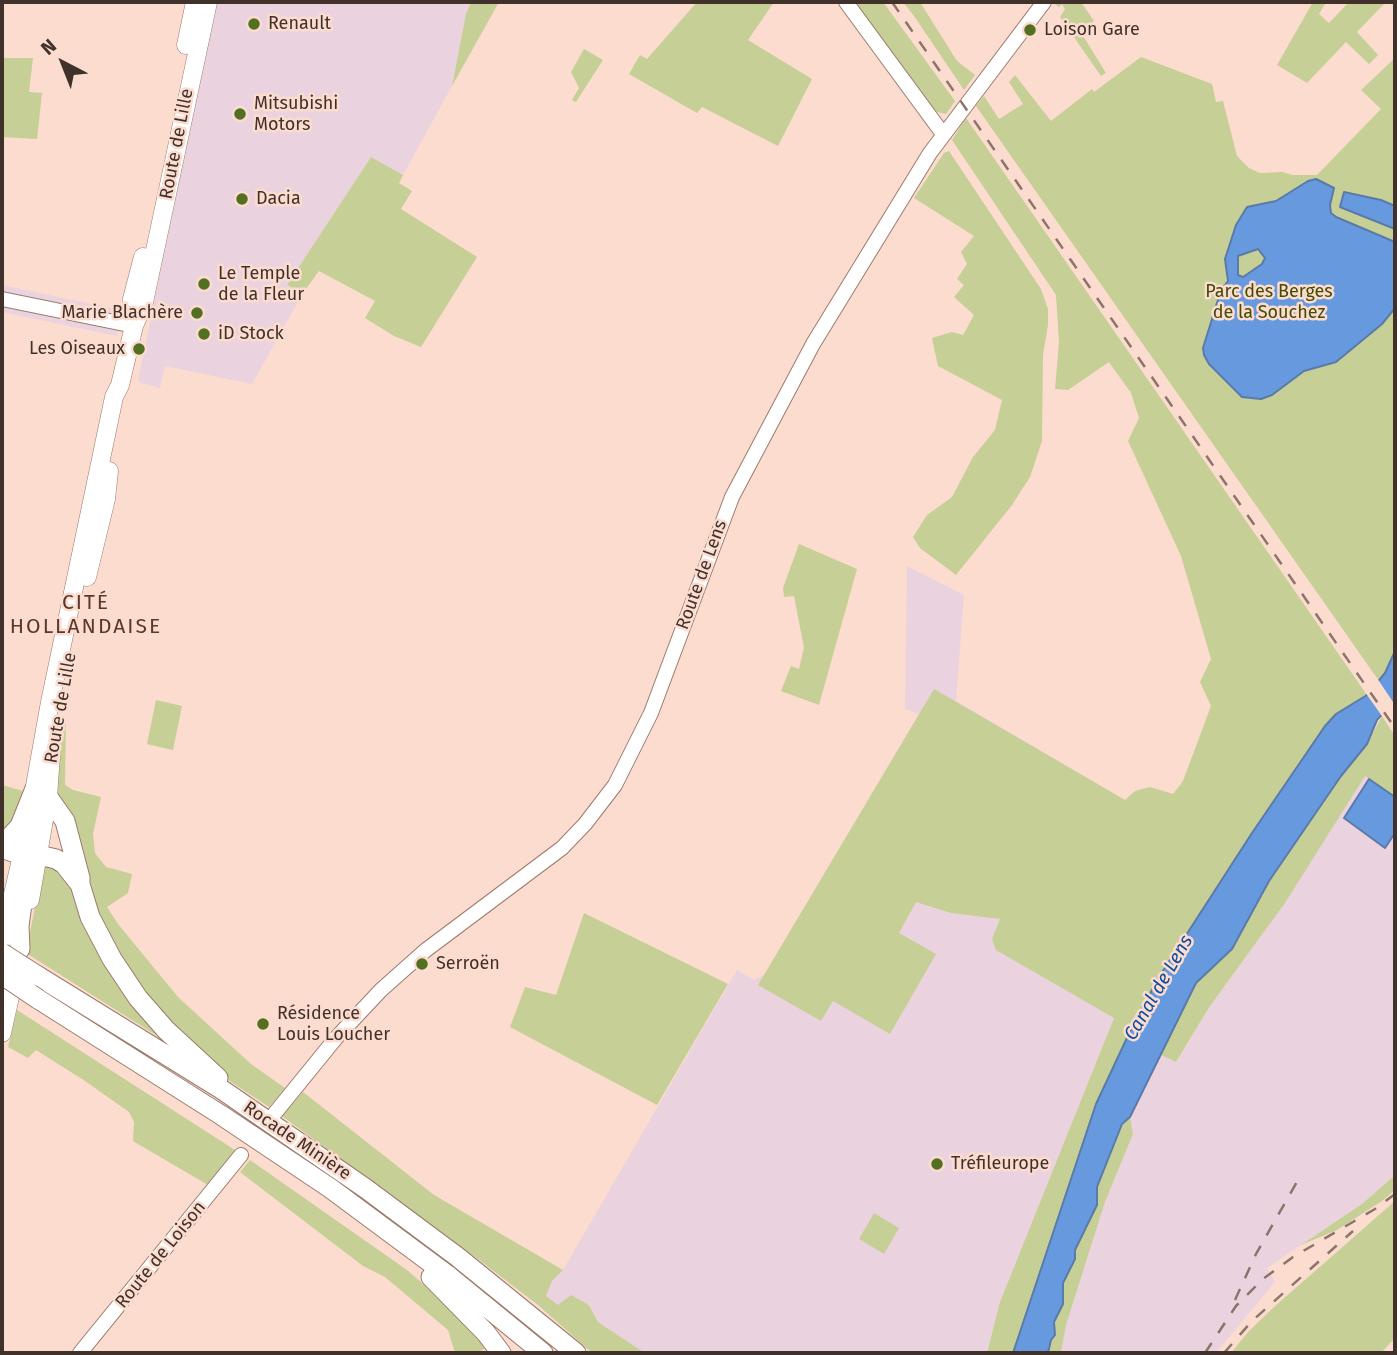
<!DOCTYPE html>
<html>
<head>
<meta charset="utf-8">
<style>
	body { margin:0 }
	#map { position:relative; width:1397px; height:1355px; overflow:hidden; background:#fcdccf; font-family:"Fira Sans",sans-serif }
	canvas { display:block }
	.frame { position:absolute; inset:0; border:4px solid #40312a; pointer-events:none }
	.north { position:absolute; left:28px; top:28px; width:70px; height:70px; -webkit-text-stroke:5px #fcdccf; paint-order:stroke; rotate:318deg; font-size:19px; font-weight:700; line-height:28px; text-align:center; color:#40312a }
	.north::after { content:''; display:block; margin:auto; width:24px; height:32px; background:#40312a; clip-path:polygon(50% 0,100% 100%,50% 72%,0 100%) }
</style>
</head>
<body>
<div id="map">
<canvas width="1397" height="1355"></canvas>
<div class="frame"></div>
<div class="north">N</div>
</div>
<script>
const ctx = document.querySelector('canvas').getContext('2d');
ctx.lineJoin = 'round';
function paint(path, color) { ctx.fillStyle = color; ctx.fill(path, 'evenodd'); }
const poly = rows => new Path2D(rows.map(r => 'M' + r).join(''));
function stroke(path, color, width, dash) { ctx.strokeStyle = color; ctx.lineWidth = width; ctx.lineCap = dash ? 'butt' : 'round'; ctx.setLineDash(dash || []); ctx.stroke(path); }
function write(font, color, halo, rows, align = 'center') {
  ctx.font = font + ' "Fira Sans",sans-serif'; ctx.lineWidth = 5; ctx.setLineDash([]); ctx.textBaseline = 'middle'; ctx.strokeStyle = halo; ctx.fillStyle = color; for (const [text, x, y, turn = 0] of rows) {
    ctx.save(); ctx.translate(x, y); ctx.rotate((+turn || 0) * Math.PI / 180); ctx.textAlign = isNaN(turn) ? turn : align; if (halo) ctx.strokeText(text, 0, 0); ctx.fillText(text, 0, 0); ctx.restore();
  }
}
const industrial = poly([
	[216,2,471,2,466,14,452,86,403,175,371,157,287,285,303,293,252,384,165,366,160,388,141,383,138,380],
	[2,285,120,310,117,336,2,312],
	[907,566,964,595,956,701,1125,800,1114,1018,1000,1302,987,1353,645,1353,598,1322,589,1304,558,1305,545,1296,552,1281,563,1270,737,970,754,980,766,974,919,714,905,709],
	[1365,775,1395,797,1395,1175,1362,1204,1267,1268,1275,1282,1216,1353,1061,1353,1066,1325,1105,1202,1133,1134,1130,1117,1159,1054,1177,1061,1210,1006,1285,903]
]);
const green = poly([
	[471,2,499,2,452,86,466,14],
	[697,2,774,2,748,40,812,79,778,146,702,107,697,113,629,74,640,55,647,59],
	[853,2,883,2,955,101,946,114,937,112,932,108],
	[903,2,920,2,957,61,975,75,964,90,914,16],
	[1052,2,1081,2,1094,21,1080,31,1106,73,1101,76,1060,17,1065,9,1062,4,1059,7],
	[1313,2,1326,2,1319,14,1329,23,1349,2,1386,2,1357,32,1378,55,1369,64,1346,42,1307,83,1277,65],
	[584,49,603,60,576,102,572,100,579,88,571,72],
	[1141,57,1212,84,1216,102,1223,101,1237,156,1249,168,1260,173,1282,172,1293,175,1317,175,1381,109,1361,90,1395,58,1395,651,1385,673,1379,681,976,106,984,96,999,119,1023,104,1009,82,1015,75,1051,121,1092,89,1094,92],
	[2,58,33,58,29,92,42,93,37,139,2,137],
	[966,118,1367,695,1325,726,1252,833,1159,977,1133,1025,1096,1104,1013,1353,987,1353,1000,1302,1114,1018,996,950,992,939,1000,919,951,913,916,902,899,933,936,954,890,1034,833,1001,821,1021,758,985,934,689,1125,800,1135,791,1150,787,1173,794,1183,781,1211,706,1200,682,1211,659,1181,556,1128,441,1139,418,1131,393,1109,362,1068,390,1055,389,1059,342,1056,295,952,140],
	[949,151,1041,289,1048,309,1048,325,1043,355,1042,441,1030,477,1012,505,956,575,920,548,913,537,927,515,952,497,973,457,995,430,1002,400,938,366,932,338,952,332,963,335,974,315,954,297,964,285,957,279,967,264,961,252,974,236,914,198,944,153],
	[371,157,403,175,399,183,412,191,401,209,477,257,421,347,394,336,365,318,375,301,319,271,303,293,287,285],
	[799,544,857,569,819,705,781,691,791,666,799,669,804,648,794,596,784,597,783,588],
	[156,700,182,706,173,750,147,744],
	[61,716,66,718,65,785,73,790,101,797,93,834,95,853,106,867,132,874,128,893,107,907,118,924,178,997,251,1064,285,1088,269,1107,231,1082,189,1046,136,987,96,915,57,804,52,775],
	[1382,716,1395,736,1395,797,1365,776,1285,903,1210,1006,1176,1062,1159,1054,1196,983,1232,949,1269,881,1341,776,1367,744],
	[2,785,23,791,18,814,2,838],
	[44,861,61,867,173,1046,26,953],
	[584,913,728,984,657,1105,510,1027,525,987,556,995],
	[17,1010,235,1150,208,1185,133,1141,134,1122,129,1112,85,1081,36,1050,28,1058,8,1047],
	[303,1092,434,1195,563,1270,552,1281,546,1296,558,1305,571,1295,589,1305,598,1322,645,1353,592,1353,538,1305,478,1259,282,1116],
	[1130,1117,1133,1134,1105,1202,1066,1325,1061,1353,1048,1353,1051,1340,1055,1335,1054,1322,1063,1304,1063,1283,1075,1259,1075,1251,1097,1205,1097,1187,1122,1123],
	[250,1160,407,1270,452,1309,488,1346,478,1353,455,1353,448,1330,385,1277,363,1266,240,1172],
	[1395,1175,1395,1190,1382,1201,1337,1230,1301,1245,1362,1204],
	[1395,1201,1395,1338,1381,1353,1231,1353,1248,1332,1274,1307],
	[874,1213,899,1228,884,1254,859,1239]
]);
const water = poly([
	[1316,179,1334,188,1330,205,1331,213,1336,217,1395,242,1395,308,1382,324,1336,362,1304,371,1272,395,1261,399,1242,397,1209,364,1204,355,1203,348,1221,290,1228,281,1225,259,1236,225,1247,207,1276,201,1308,181,1316,179],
	[1258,249,1265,258,1262,264,1243,277,1238,275,1238,256,1258,249],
	[1344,192,1381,200,1395,206,1395,229,1340,207,1344,192],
	[1395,651,1395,700,1377,720,1367,744,1341,776,1269,881,1232,949,1196,983,1130,1117,1122,1124,1097,1187,1097,1205,1075,1250,1075,1259,1063,1283,1063,1304,1054,1322,1055,1335,1051,1340,1048,1353,1013,1353,1096,1104,1133,1025,1159,977,1252,833,1325,726,1336,714,1367,695,1385,673,1395,651],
	[1369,779,1395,797,1395,833,1385,848,1344,818,1369,779]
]);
const pier = poly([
	[1377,678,1395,705,1384,719,1365,692]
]);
const tertiary = poly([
	[846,2,943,134],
	[2,299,134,326],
	[275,1113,336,1038,381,990,426,950,562,848,585,824,615,785,651,713,732,497,813,344,930,153,1044,2],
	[80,1353,241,1155]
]);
const primary = poly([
	[186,45,195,2],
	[134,322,132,299,143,257],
	[87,577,106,499,109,471],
	[30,900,48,797,51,755],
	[2,941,24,847,50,702,114,397,120,385,134,326,144,302,208,2],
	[2,1033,16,969]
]);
const motorway = poly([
	[48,797,65,821,80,878,80,884,90,917,112,959,138,998,166,1030,218,1078],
	[2,846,20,826,34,791],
	[2,848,21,855,27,867,19,926,20,949],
	[21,855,30,853,56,859,64,864,79,883],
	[38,976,221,1089,365,1188,459,1258,576,1353],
	[38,999,221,1115,330,1188,450,1277,543,1353],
	[431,1277,486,1333,501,1353]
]);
const rail = poly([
	[892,2,1395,728],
	[1235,1300,1256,1254,1298,1180],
	[1205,1353,1236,1306,1263,1279,1293,1257,1375,1209,1395,1194],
	[1224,1353,1252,1321,1353,1231]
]);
const motorwayBridge = poly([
	[2,953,38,976],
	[2,975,38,999]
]);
const markers = [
	[254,24,7,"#536f22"],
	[1030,30,7,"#536f22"],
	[240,114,7,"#536f22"],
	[242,199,7,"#536f22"],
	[204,284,7,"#536f22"],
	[197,313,7,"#536f22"],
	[204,334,7,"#536f22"],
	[139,349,7,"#536f22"],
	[422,964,7,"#536f22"],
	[263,1024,7,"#536f22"],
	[937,1164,7,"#536f22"]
];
const poiNames = [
	["Renault",268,24],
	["Loison Gare",1044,30],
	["Mitsubishi",254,104],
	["Motors",254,125],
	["Dacia",256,199],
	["Le Temple",218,274],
	["de la Fleur",218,295],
	["Marie Blachère",183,313,"right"],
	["iD Stock",218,334],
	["Les Oiseaux",125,349,"right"],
	["Serroën",436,964],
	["Résidence",277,1014],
	["Louis Loucher",277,1035],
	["Tréfileurope",951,1164]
];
const streetNames = [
	["Route de Lille",177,144,-79],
	["Route de Lens",702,575,-70],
	["Route de Lille",61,708,-80],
	["Rocade Minière",297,1141,34],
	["Route de Loison",161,1255,-51]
];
const parkNames = [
	["Parc des Berges",1269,292],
	["de la Souchez",1269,313]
];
const waterNames = [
	["Canal de Lens",1159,988,-60]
];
const quarterNames = [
	["CITÉ",86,603],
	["HOLLANDAISE",86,627]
];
paint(industrial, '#ead3df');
paint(green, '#c5cf96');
paint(water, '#6799df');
stroke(water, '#5b7aa9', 2);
paint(pier, '#fcdccf');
stroke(tertiary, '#9e7a6b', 16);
stroke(primary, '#9e7a6b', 19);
stroke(motorway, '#9e7a6b', 21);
stroke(tertiary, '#fff', 14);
stroke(primary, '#fff', 18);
stroke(motorway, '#fff', 19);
stroke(rail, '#8b756b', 2.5, [12, 12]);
stroke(motorwayBridge, '#9e7a6b', 21, []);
stroke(motorwayBridge, '#fff', 19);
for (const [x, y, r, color] of markers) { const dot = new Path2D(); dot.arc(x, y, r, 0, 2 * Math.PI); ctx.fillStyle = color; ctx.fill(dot); stroke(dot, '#fcdccf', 2.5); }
write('18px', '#40312a', '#fcdccf', poiNames, 'left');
write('18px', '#40312a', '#fcdccf', streetNames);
write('18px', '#444c03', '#fcdccf', parkNames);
write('italic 19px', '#0b4ea1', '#fcdccf', waterNames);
ctx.letterSpacing = '2px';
write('21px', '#59392c', '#fcdccf', quarterNames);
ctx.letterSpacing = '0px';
</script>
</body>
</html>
